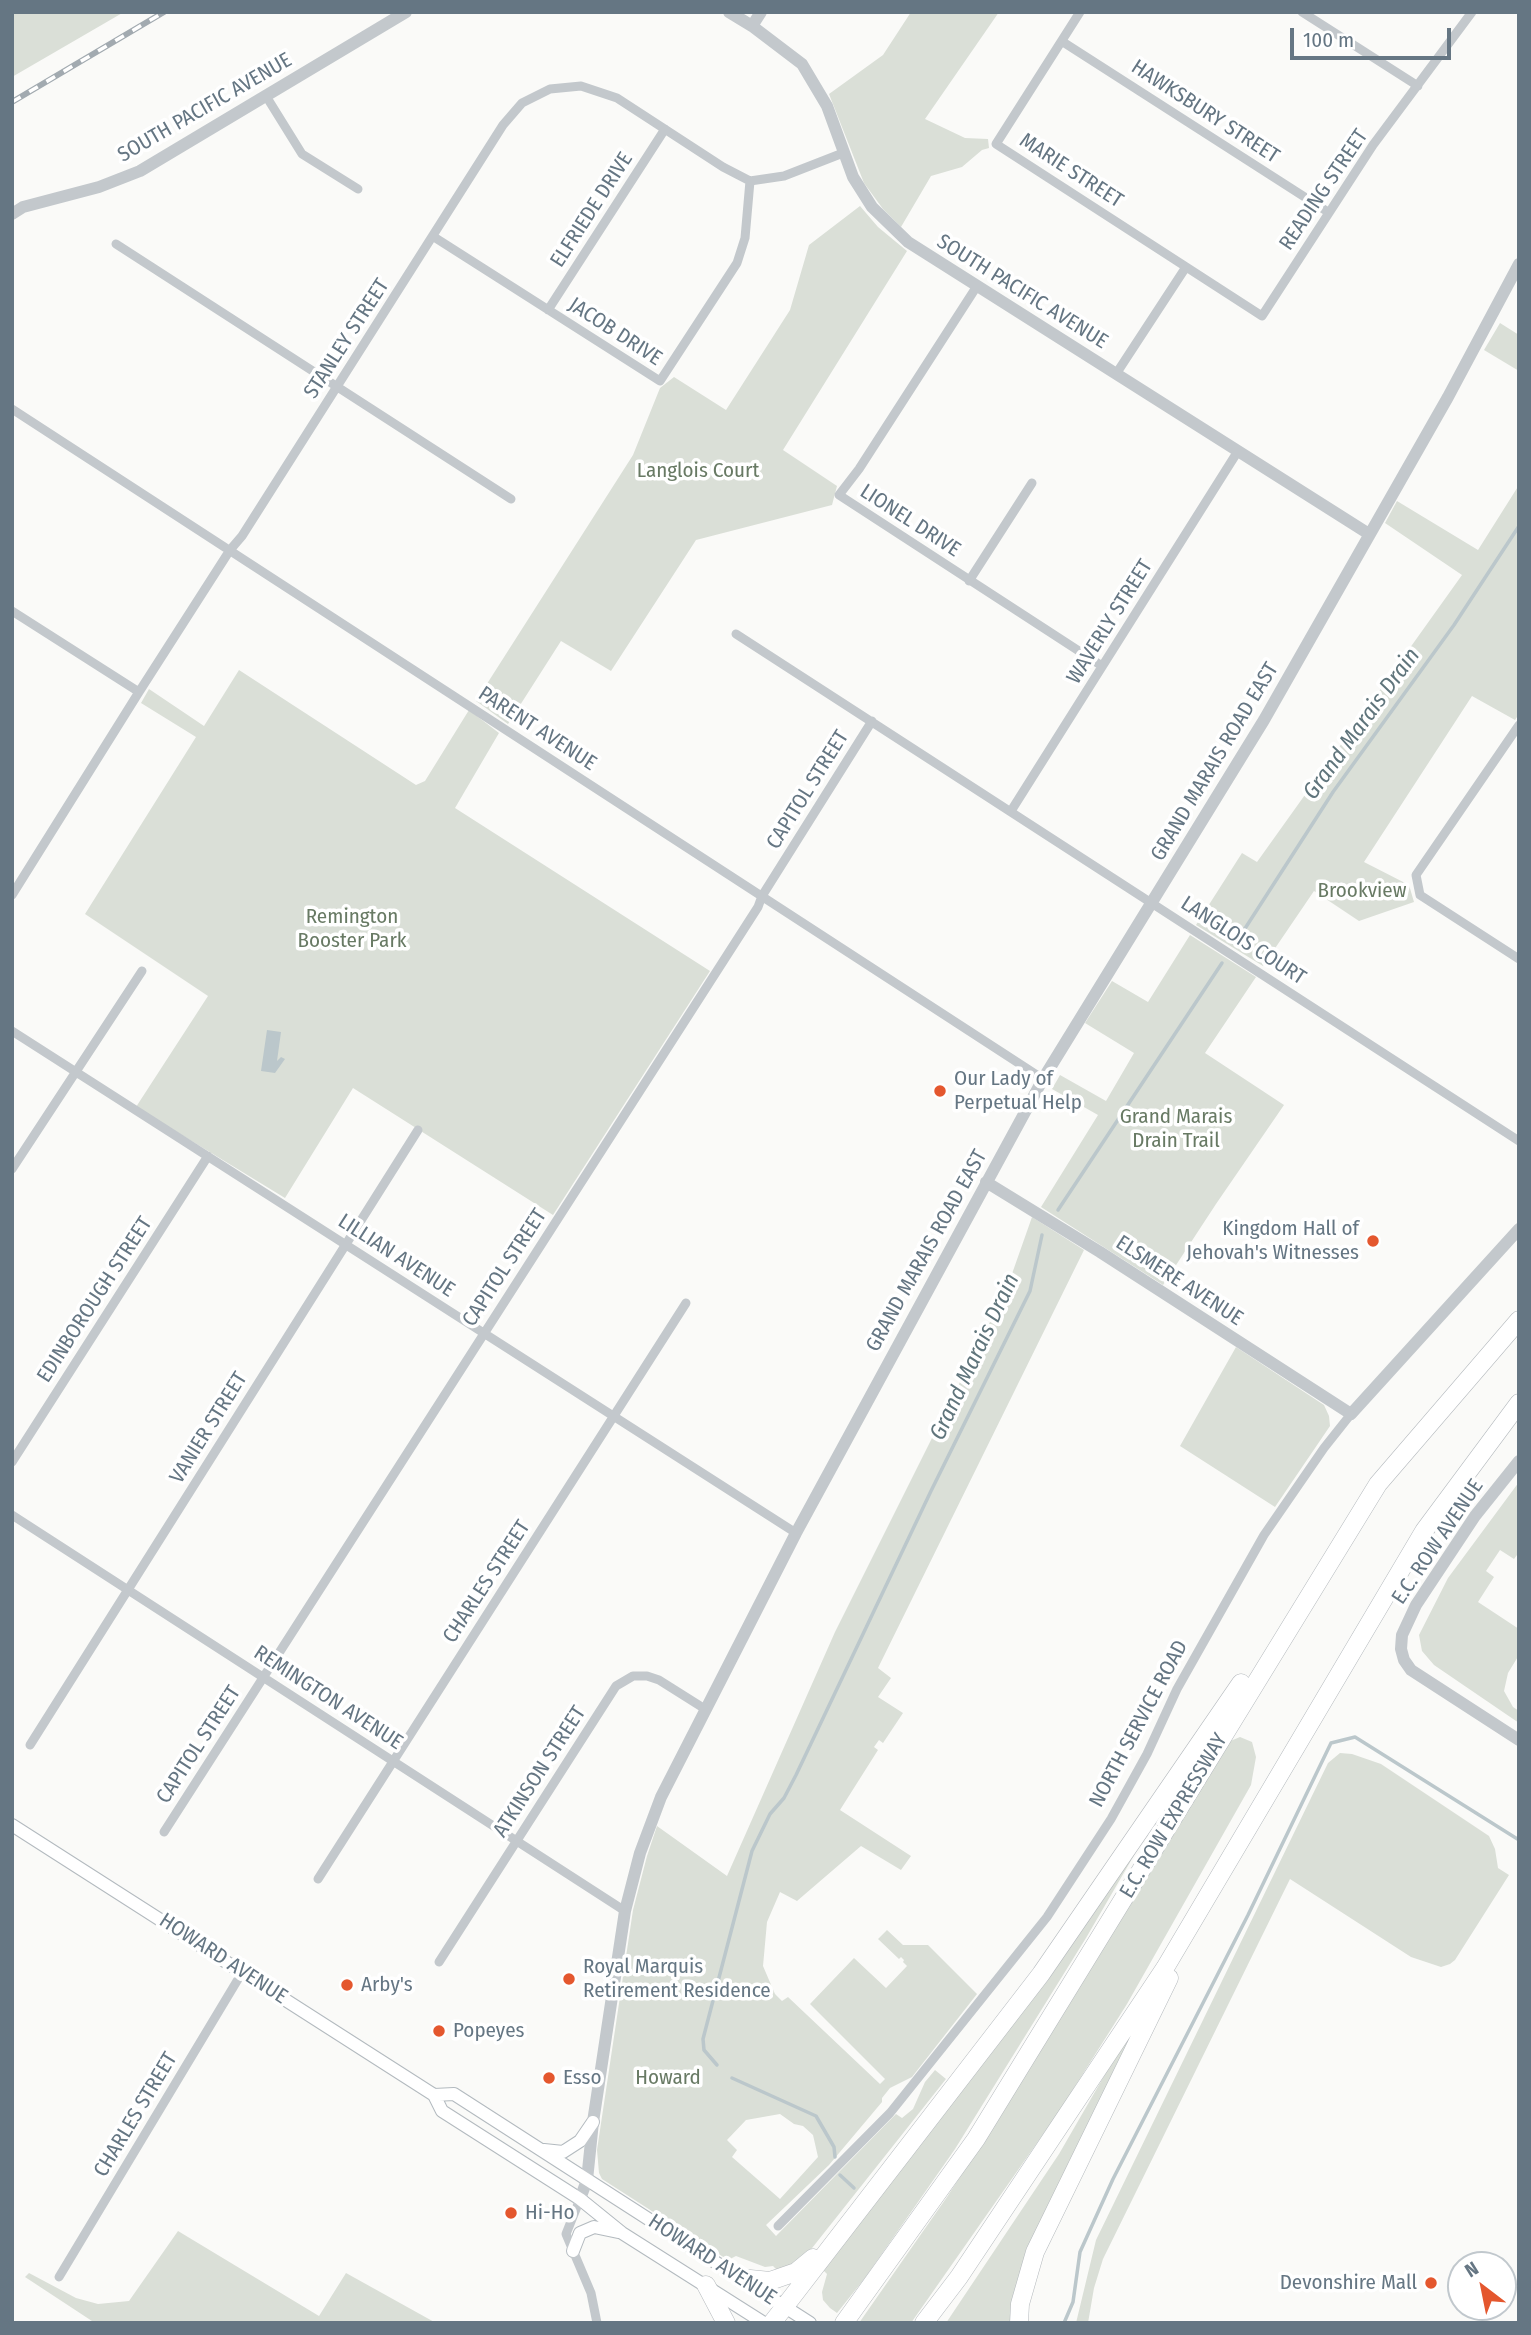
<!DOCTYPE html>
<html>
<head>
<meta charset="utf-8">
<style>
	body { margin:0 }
	#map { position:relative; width:1531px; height:2335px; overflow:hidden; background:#fafaf8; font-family:"Fira Sans Condensed",sans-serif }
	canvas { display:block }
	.frame { position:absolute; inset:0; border:14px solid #657683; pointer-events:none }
	.north { position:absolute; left:1447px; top:2251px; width:70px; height:70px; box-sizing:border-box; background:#fff; border:2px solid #c1c8cd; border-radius:50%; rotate:328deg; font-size:19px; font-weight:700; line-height:28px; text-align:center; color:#657683 }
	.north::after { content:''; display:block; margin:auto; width:24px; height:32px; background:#e4572e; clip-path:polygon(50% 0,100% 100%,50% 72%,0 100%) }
	.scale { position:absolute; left:1290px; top:28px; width:161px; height:32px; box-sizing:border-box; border:4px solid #657683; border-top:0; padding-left:9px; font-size:21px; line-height:24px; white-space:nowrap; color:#657683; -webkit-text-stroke:5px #fff; paint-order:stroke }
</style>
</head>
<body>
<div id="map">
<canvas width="1531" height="2335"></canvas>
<div class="frame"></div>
<div class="north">N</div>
<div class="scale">100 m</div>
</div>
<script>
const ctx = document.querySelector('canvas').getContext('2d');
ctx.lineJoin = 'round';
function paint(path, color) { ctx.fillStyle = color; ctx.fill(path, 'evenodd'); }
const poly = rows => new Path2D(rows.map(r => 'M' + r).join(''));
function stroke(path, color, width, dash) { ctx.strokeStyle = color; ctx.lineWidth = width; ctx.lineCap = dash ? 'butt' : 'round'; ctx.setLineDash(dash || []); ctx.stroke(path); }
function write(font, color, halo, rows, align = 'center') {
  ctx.font = font + ' "Fira Sans Condensed",sans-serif'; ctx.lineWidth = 7; ctx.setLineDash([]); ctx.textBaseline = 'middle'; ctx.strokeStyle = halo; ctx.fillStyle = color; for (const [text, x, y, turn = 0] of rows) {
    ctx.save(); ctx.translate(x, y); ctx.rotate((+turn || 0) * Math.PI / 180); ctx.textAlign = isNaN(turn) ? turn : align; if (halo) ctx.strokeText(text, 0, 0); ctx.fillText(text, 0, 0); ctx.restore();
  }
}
const green = poly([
	[12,12,124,12,12,77],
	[911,12,999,12,925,119,965,138,988,139,989,148,982,150,962,167,931,176,901,227,883,209,864,183,829,94,883,55],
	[860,206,878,227,907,251,783,450,837,486,832,505,696,540,611,671,561,641,508,724,476,701,633,455,660,388,674,377,726,410,790,310,809,245],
	[1500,323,1519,335,1519,371,1484,350],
	[1519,485,1519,714,1515,720,1472,696,1364,862,1409,885,1414,902,1359,921,1314,891,1263,966,1196,925,1242,853,1257,862,1462,575,1385,523,1397,501,1478,550],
	[239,670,416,785,425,781,469,710,499,733,455,808,710,971,553,1215,353,1088,285,1198,136,1107,208,996,85,914,196,737,141,703,149,689,204,726],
	[1190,935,1256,977,1205,1053,1284,1105,1216,1204,1163,1285,1041,1207,1098,1115,1052,1089,1060,1075,1106,1101,1134,1053,1085,1023,1112,981,1148,1002],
	[1032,1217,1084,1250,878,1668,891,1678,878,1697,903,1713,883,1743,879,1740,874,1747,878,1750,840,1810,911,1856,901,1870,861,1846,797,1901,780,1892,767,1922,763,1966,775,1994,782,2001,788,1997,880,2084,885,2079,810,2004,854,1958,886,1988,907,1966,903,1962,904,1960,901,1957,899,1959,878,1939,887,1930,903,1945,928,1945,977,1994,912,2077,890,2088,882,2098,882,2102,829,2165,766,2225,776,2236,896,2114,902,2118,913,2109,925,2082,935,2070,946,2079,801,2262,778,2271,773,2266,765,2267,736,2256,728,2260,602,2179,599,2173,597,2150,633,1910,647,1856,657,1826,727,1876,835,1632,1007,1288],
	[780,2114,794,2124,803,2126,813,2135,818,2157,780,2199,732,2157,737,2150,727,2140,746,2120],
	[1236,1347,1324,1405,1329,1416,1330,1426,1275,1507,1180,1446],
	[1519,1482,1519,1556,1517,1555,1514,1559,1500,1550,1486,1571,1494,1577,1478,1602,1519,1629,1519,1655,1508,1673,1504,1691,1513,1707,1519,1711,1519,1723,1434,1665,1422,1651,1419,1635,1448,1578],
	[1240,1737,1252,1742,1256,1757,1251,1785,1127,2004,1060,2110,911,2323,859,2323,947,2197,1013,2095,1194,1795,1228,1742],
	[1340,1753,1352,1754,1381,1764,1489,1836,1495,1849,1498,1868,1509,1875,1455,1960,1450,1964,1441,1967,1411,1957,1290,1879,1103,2259,1094,2288,1088,2323,1076,2323,1096,2240,1328,1763],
	[1133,1850,1136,1852,1086,1938,955,2149,865,2278,837,2313,830,2308,823,2300,822,2292,827,2274,823,2270],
	[1155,1988,1012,2323,946,2323,1059,2154],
	[178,2231,319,2316,346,2273,436,2323,95,2323,25,2277,29,2273,76,2298,98,2304,129,2301]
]);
const water = poly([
	[267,1030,281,1032,277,1061,281,1057,285,1059,275,1073,261,1071]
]);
const stream = poly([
	[1235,944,1333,792,1454,625,1519,526],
	[1058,1210,1222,963],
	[717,2065,704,2050,703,2039,752,1851,770,1814,784,1798,796,1775,931,1491,1030,1291,1042,1235],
	[732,2078,816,2116,834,2147,835,2157],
	[840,2175,854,2188],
	[1064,2323,1073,2302,1080,2252,1113,2179,1248,1915,1331,1743,1355,1737,1519,1840]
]);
const minor = poly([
	[1080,12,996,144,1262,316,1373,145,1472,12],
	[1302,12,1418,86],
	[1063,42,1328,212],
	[266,96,302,154,358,189],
	[434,237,660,381,737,263,745,238,750,181],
	[116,244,511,499],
	[977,286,859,469,839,495,1102,666],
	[548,310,665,129],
	[1116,374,1186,267],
	[12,409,1043,1079],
	[969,581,1032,483],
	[12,611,139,692],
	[736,634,1519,1141],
	[1519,725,1416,875,1420,895,1519,959],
	[1011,811,1238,451],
	[12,895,139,692,230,550,242,536,503,125,522,103,550,89,581,86,617,98,723,167,750,181,784,176,843,153],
	[12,1031,796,1533],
	[12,1169,142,971],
	[12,1462,208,1156],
	[12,1515,625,1911],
	[30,1745,418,1130],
	[164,1832,758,907,762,896,872,721],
	[318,1879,686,1303],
	[439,1962,616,1686,633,1676,647,1676,659,1680,705,1709],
	[580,2199,566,2234,591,2293,597,2323],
	[778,2226,890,2113,1047,1917,1111,1819,1147,1754,1177,1689,1264,1535,1324,1448,1351,1414],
	[59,2277,243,1971]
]);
const tertiary = poly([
	[729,12,752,26,802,64,827,106,853,177,872,207,908,242,1369,534],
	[752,26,761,12],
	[12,214,23,207,99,187,140,171,406,12],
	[986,1182,1100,1252,1351,1414,1519,1229],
	[1519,1461,1475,1516,1416,1605,1402,1635,1401,1649,1404,1660,1411,1670,1519,1740],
	[580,2199,587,2180,593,2122,625,1911,640,1853,661,1797,796,1533,1043,1079,1264,720,1448,397,1519,264]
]);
const secondary = poly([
	[12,1825,434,2095,442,2111,580,2199,622,2233,764,2323],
	[434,2095,454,2094,810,2323],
	[544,2150,563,2152,580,2141,593,2122],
	[573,2251,580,2233,594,2227,618,2232]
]);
const motorway = poly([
	[740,2278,770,2281,796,2272,813,2258],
	[706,2285,726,2323],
	[772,2323,1041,1974,1241,1683],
	[844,2323,976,2139,1378,1484,1519,1320],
	[924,2323,959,2277,1165,1968,1424,1531,1519,1403],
	[1019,2323,1020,2304,1035,2252,1169,1978]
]);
const rail = poly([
	[12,102,164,12]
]);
const markers = [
	[940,1091,7,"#e4572e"],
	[1373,1241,7,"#e4572e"],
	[569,1979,7,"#e4572e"],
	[347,1985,7,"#e4572e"],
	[439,2031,7,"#e4572e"],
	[549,2078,7,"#e4572e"],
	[511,2213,7,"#e4572e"],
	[1431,2283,7,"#e4572e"]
];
const streetNames = [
	["SOUTH PACIFIC AVENUE",205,108,-30],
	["HAWKSBURY STREET",1205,112,33],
	["MARIE STREET",1071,171,33],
	["READING STREET",1324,190,-56],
	["ELFRIEDE DRIVE",592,210,-57],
	["SOUTH PACIFIC AVENUE",1022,292,32],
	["JACOB DRIVE",615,332,33],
	["STANLEY STREET",347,339,-57],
	["LIONEL DRIVE",910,521,33],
	["WAVERLY STREET",1110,622,-58],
	["PARENT AVENUE",537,729,33],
	["GRAND MARAIS ROAD EAST",1215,762,-59],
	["CAPITOL STREET",808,790,-58],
	["LANGLOIS COURT",1243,941,33],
	["GRAND MARAIS ROAD EAST",927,1251,-61],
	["LILLIAN AVENUE",396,1256,33],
	["CAPITOL STREET",505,1268,-57],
	["ELSMERE AVENUE",1179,1281,33],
	["EDINBOROUGH STREET",95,1300,-57],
	["VANIER STREET",209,1428,-58],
	["E.C. ROW AVENUE",1438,1542,-56],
	["CHARLES STREET",487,1582,-57],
	["REMINGTON AVENUE",328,1698,33],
	["NORTH SERVICE ROAD",1139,1724,-62],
	["CAPITOL STREET",199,1745,-57],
	["ATKINSON STREET",540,1772,-57],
	["E.C. ROW EXPRESSWAY",1174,1816,-59],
	["HOWARD AVENUE",223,1959,33],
	["CHARLES STREET",136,2115,-59],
	["HOWARD AVENUE",712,2260,33]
];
const parkNames = [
	["Langlois Court",698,471],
	["Brookview",1362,891],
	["Remington",352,917],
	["Booster Park",352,941],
	["Grand Marais",1176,1117],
	["Drain Trail",1176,1141],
	["Howard",668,2078]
];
const poiNames = [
	["Our Lady of",954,1079],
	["Perpetual Help",954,1103],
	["Kingdom Hall of",1359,1229,"right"],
	["Jehovah's Witnesses",1359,1253,"right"],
	["Royal Marquis",583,1967],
	["Retirement Residence",583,1991],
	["Arby's",361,1985],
	["Popeyes",453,2031],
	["Esso",563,2078],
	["Hi-Ho",525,2213],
	["Devonshire Mall",1417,2283,"right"]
];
const waterNames = [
	["Grand Marais Drain",1362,724,-54],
	["Grand Marais Drain",975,1357,-65]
];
paint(green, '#dadfd7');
paint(water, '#bbc7cb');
stroke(stream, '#bbc7cb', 3.5);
stroke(secondary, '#b3babf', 14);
stroke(motorway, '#b4b9bd', 19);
stroke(minor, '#c3c8cc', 9);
stroke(tertiary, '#c3c8cc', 12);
stroke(secondary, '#fff', 12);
stroke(motorway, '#fff', 18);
stroke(rail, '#a2aab0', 6);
stroke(rail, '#fff', 3.5, [10]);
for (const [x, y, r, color] of markers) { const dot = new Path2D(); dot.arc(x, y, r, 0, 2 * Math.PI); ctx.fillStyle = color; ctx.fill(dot); stroke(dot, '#fff', 2.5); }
write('21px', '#657683', '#fff', streetNames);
write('21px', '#687a64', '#fff', parkNames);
write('21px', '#657683', '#fff', poiNames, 'left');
write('italic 23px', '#60757c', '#fff', waterNames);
</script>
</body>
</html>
